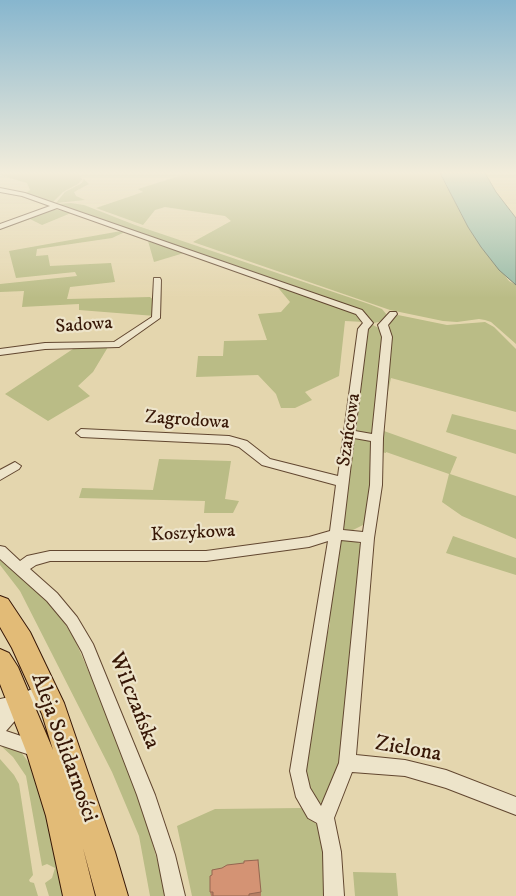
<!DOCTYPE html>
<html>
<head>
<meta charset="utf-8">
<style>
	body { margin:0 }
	canvas { display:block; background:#e4d6ae }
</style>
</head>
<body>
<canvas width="516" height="896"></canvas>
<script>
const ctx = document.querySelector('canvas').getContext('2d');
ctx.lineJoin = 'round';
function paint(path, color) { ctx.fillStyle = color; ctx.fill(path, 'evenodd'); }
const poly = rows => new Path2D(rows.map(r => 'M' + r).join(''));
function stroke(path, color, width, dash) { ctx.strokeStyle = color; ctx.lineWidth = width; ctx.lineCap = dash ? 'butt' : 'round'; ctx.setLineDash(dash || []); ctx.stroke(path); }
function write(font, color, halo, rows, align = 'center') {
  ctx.font = font + ' "IM FELL DW Pica",serif'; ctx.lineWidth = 4.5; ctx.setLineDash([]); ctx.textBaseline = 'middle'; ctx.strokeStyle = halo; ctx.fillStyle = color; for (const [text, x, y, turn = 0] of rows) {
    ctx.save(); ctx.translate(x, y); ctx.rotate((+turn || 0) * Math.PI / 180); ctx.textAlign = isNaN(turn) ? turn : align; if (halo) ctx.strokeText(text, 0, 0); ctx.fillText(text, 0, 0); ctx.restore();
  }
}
const green = poly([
	[0,173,78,173,82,179,78,184,63,192,51,204,25,194,30,190,27,183,0,175],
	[189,173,440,173,468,227,509,281,516,285,516,344,491,322,485,320,479,319,457,322,443,321,390,310,193,242,231,221,225,216,165,207,155,210,143,225,96,208,143,192,138,189],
	[84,179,89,184,74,192,76,196,85,200,56,203,65,192,82,183],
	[71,203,84,205,135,225,369,304,382,309,387,315,383,321,374,323,370,321,365,315,57,204],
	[54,209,71,213,42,225,30,219,0,230],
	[121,231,125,232,112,238,37,249,36,256,48,255,50,266,111,263,115,282,70,287,67,299,150,297,155,301,155,316,79,310,79,304,22,307,24,291,0,292,0,284,77,276,75,272,16,278,9,251],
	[148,241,184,253,154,262],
	[275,284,360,314,364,322,345,321,339,376,305,392,312,400,295,408,281,408,276,394,258,375,196,377,198,356,223,356,224,341,267,340,258,314,281,312,290,302],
	[398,315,447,325,485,322,494,327,516,349,516,412,391,378,385,406,384,431,457,457,450,474,516,496,516,539,462,516,442,502,449,474,386,452,386,453,381,452,390,320],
	[373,325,384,331,373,434,353,433,364,335,369,326],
	[76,347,108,347,93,372,78,386,90,396,48,421,5,394],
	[452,414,516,430,516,454,446,432],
	[356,438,373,441,374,478,365,524,351,531,342,530,353,439],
	[159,459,231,461,225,499,239,501,233,513,204,513,205,501,79,498,82,488,153,490],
	[453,536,516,558,516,575,446,553],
	[341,538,353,539,363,546,343,748,337,775,329,800,322,803,314,802,303,783,325,644,330,624,329,606],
	[0,560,43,597,63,621,74,638,99,695,146,820,167,896,150,896,139,836,112,772,20,591,0,565],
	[0,745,7,746,21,752,34,770,68,896,49,896,45,883,52,878,55,868,47,864,42,866,26,776,13,757],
	[0,759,14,775,19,784,33,875,29,880,30,882,34,883,38,896,0,896],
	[301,808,319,827,330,896,192,896,177,826,215,809],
	[353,872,396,873,398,896,355,896]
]);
const water = poly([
	[440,173,485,173,496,192,516,218,516,285,499,270,481,247,468,227,440,173]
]);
const minor = poly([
	[0,188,25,193,362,310,373,323,368,329,355,431,372,434,382,337,378,325,390,312,396,312,397,314,388,325,392,337,383,438,382,485,374,538,356,755,405,760,446,770,516,797,516,815,446,788,405,776,352,772,334,818,341,852,344,896,324,896,323,852,317,823,308,818,296,797,290,771,328,541,309,547,206,561,50,561,36,565,30,569,57,593,77,617,93,644,155,795,175,855,185,896,165,896,157,855,137,795,82,652,67,625,47,601,0,559,0,546,5,547,20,561,27,556,50,551,206,551,309,537,330,531,336,485,262,465,239,447,229,444,81,437,76,433,81,429,229,436,247,441,270,459,338,476,358,329,363,323,356,314,57,208,0,229,0,224,50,206,22,196,0,192,0,188],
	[354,438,371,441,370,485,363,532,343,530,354,438],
	[341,540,361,542,339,763,321,806,310,788,306,771,341,540],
	[154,278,160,278,161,280,160,318,119,347,45,349,0,355,0,349,45,343,114,342,152,317,154,278],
	[15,462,21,466,19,469,0,480,0,470,15,462],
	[45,683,50,685,53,690,50,695,26,708,6,731,42,743,44,749,42,755,36,757,0,745,0,699,19,695,45,683]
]);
const trunk = poly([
	[0,596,8,599,30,632,64,703,115,852,128,896,96,896,83,848,95,896,63,896,46,816,26,751,0,684,0,649,9,653,18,667,53,750,42,714,12,648,0,627,0,596]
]);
const wall = poly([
	[210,892,261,892,261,896,211,896]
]);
const building = poly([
	[258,860,261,892,249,894,249,896,213,896,213,892,210,892,210,876,212,875,212,870,222,868,227,865,244,863,244,861,258,860]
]);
const streetNames = [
	["Sadowa",84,326,-4],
	["Zagrodowa",187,421,4],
	["Szańcowa",350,430,-82],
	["Koszykowa",193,534,-3]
];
const nearStreetnames = [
	["WiIczańska",133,701,68],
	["Aleja Solidarności",63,748,70],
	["Zielona",408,750,10]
];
paint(green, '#babc86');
paint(water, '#96baa6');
stroke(water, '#707966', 1);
stroke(minor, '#624730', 2);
stroke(trunk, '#371706', 2);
paint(minor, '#ede4ca');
paint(trunk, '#e2bb77');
paint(wall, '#b67e64');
paint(building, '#d49374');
stroke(building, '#946751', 1);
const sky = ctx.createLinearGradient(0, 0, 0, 298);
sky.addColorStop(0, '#87b6ce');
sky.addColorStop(0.58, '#f3eddb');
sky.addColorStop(1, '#f3eddb00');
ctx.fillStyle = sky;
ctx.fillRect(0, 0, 516, 298);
write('19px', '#371706', '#ede4ca', streetNames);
write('22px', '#371706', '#ede4ca', nearStreetnames);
</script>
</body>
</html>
